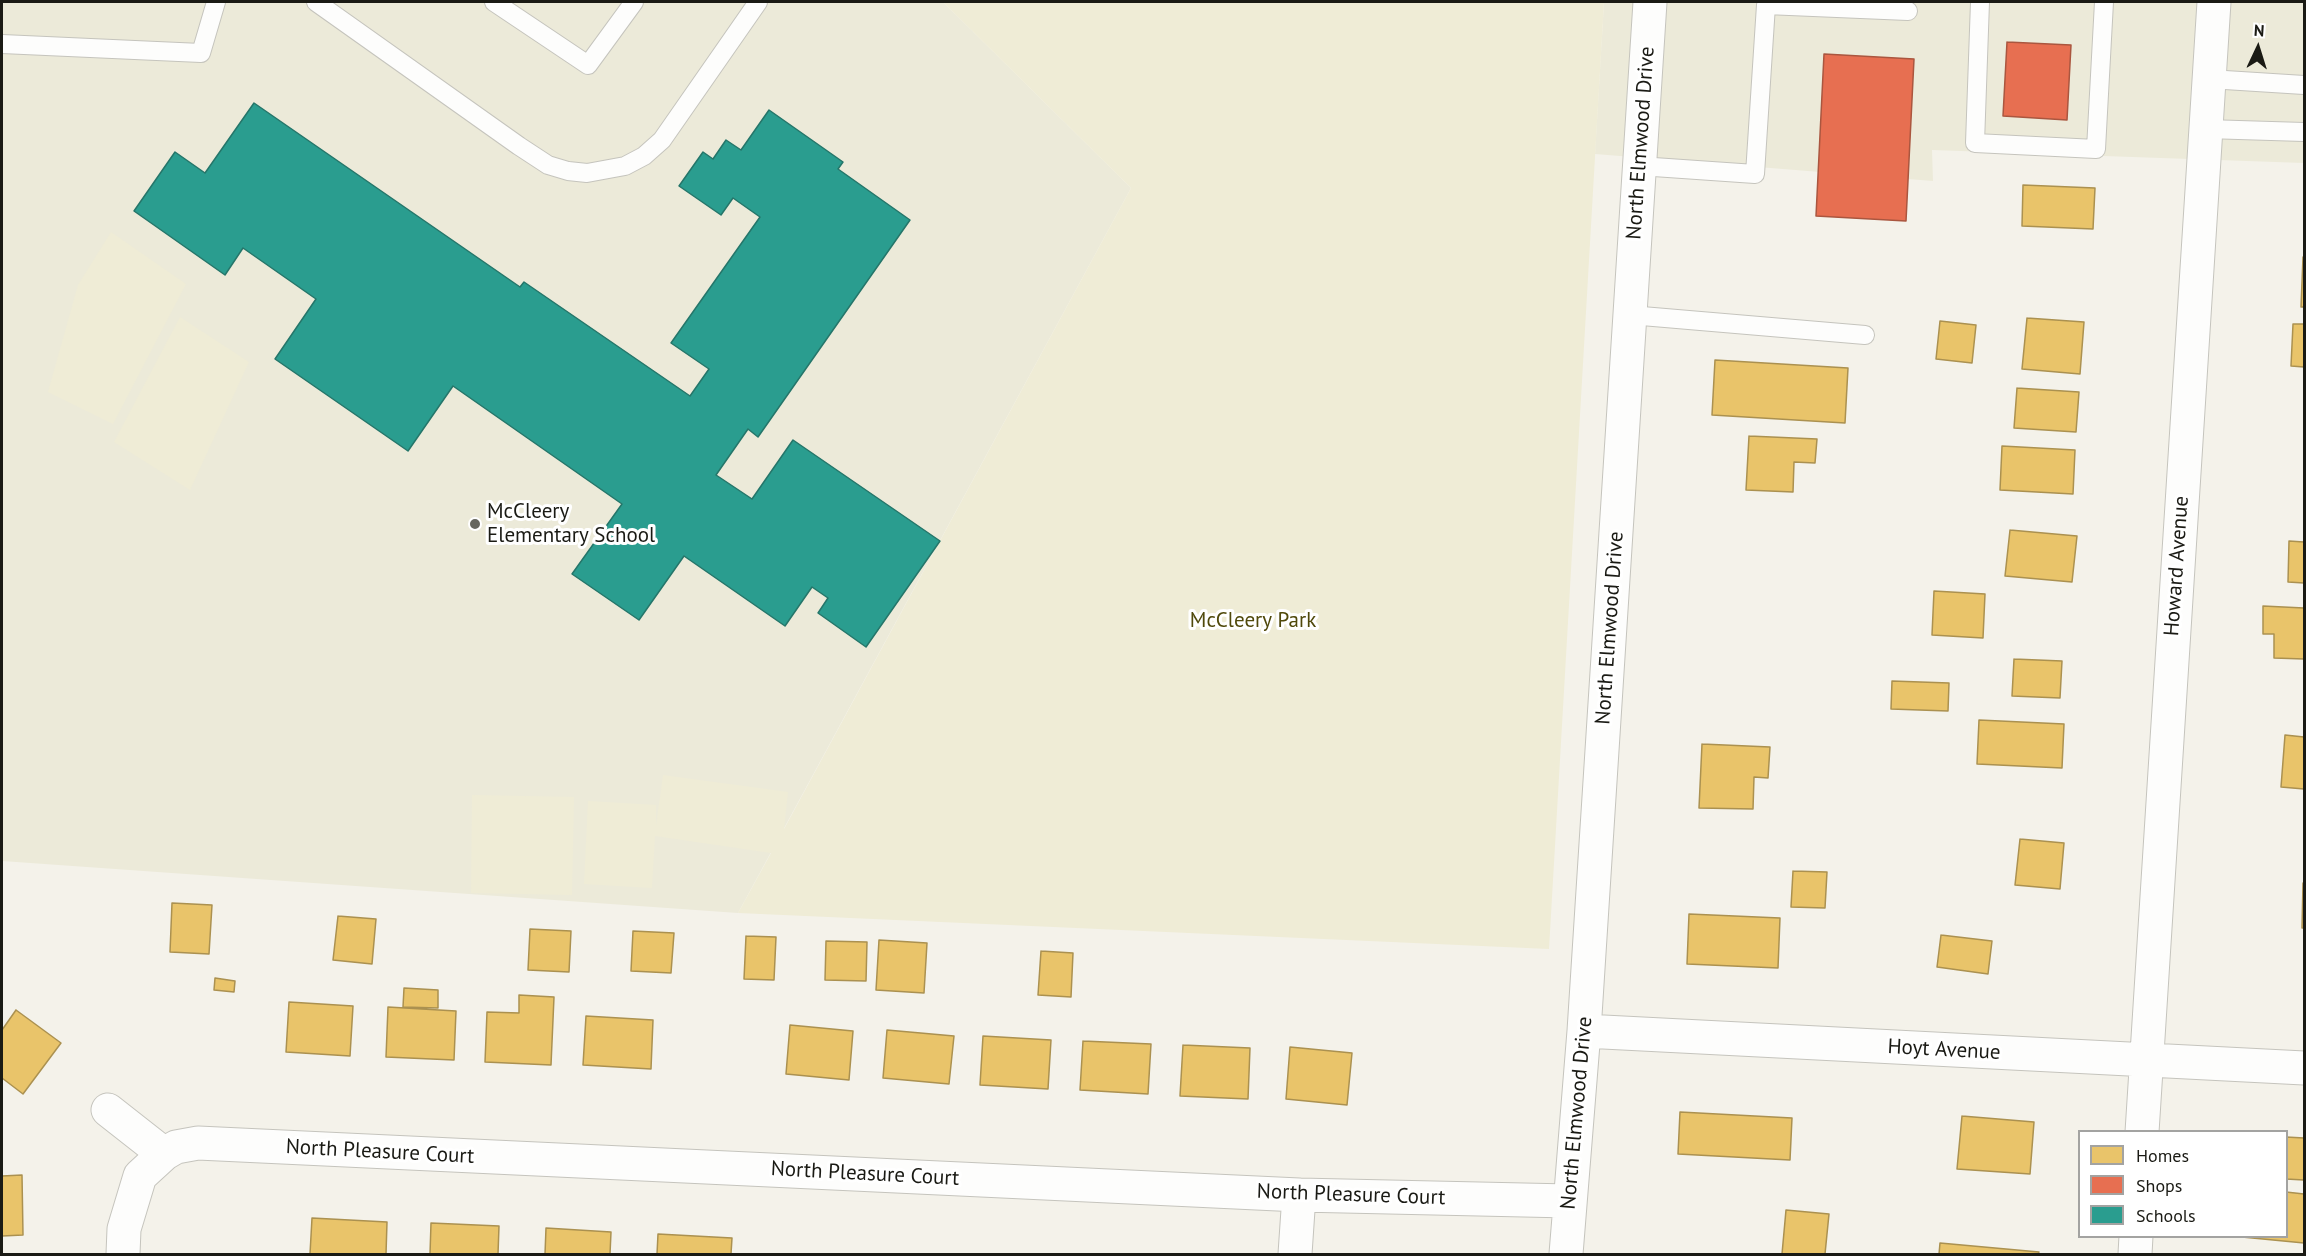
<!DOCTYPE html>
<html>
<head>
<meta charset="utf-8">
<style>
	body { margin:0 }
	#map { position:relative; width:2306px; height:1256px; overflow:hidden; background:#f4f2ea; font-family:"PT Sans",sans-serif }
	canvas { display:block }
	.frame { position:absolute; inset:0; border:3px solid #1a1a14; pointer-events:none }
	.legend { position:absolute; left:2078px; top:1130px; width:210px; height:108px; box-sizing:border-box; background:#fff; border:2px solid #a3a3a1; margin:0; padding:8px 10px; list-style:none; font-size:18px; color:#1a1a14 }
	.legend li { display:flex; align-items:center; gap:12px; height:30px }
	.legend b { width:30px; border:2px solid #a3a3a1 }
	.north { position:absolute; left:2228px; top:18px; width:60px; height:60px; -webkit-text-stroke:4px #fff; paint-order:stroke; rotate:4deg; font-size:16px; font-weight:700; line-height:24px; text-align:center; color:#1a1a14 }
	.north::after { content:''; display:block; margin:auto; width:21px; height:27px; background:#1a1a14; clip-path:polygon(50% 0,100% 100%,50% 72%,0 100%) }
</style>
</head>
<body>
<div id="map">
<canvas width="2306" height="1256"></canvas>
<div class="frame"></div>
<ul class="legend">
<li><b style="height:16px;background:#e9c46a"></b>Homes</li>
<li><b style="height:16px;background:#e76f51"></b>Shops</li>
<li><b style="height:16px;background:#2a9d8f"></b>Schools</li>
</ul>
<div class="north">N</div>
</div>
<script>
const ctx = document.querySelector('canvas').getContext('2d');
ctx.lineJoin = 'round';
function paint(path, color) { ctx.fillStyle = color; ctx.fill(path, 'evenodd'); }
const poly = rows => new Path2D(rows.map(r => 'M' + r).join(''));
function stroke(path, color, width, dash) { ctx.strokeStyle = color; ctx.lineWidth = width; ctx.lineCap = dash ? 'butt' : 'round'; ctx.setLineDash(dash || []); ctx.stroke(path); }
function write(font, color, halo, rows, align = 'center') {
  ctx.font = font + ' "PT Sans",sans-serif'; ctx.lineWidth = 6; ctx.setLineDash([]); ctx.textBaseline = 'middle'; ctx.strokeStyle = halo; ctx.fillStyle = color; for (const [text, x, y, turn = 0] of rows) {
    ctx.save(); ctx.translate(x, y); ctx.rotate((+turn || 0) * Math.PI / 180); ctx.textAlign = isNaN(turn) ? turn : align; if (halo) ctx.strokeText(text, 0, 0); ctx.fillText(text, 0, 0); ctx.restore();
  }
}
const built = poly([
	[2,2,943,2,1131,188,738,913,2,861],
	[1604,2,2304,2,2304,163,1932,150,1933,181,1595,154]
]);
const green = poly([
	[943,2,1604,2,1549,949,738,913,771,853,655,836,652,888,584,884,588,801,656,805,656,826,663,775,788,792,784,829,1131,188],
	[111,232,186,284,113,424,48,392,78,285],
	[180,317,249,362,190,490,114,442],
	[472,795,574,797,572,895,471,893]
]);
const homes = poly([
	[2023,185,2095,188,2093,229,2022,226,2023,185],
	[2303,257,2304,257,2304,307,2301,307,2303,257],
	[2027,318,2084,322,2080,374,2022,369,2027,318],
	[1940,321,1976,325,1972,363,1936,359,1940,321],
	[2293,324,2304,324,2304,367,2291,366,2293,324],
	[1715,360,1848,368,1845,423,1712,415,1715,360],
	[2017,388,2079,392,2076,432,2014,428,2017,388],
	[1749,436,1817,439,1815,463,1794,462,1793,492,1746,490,1749,436],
	[2002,446,2075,450,2073,494,2000,490,2002,446],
	[2010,530,2077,536,2072,582,2005,576,2010,530],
	[2289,541,2304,542,2304,583,2288,582,2289,541],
	[1934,591,1985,594,1983,638,1932,635,1934,591],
	[2263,606,2304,608,2304,659,2274,658,2274,634,2263,634,2263,606],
	[2014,659,2062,661,2060,698,2012,696,2014,659],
	[1892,681,1949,683,1948,711,1891,709,1892,681],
	[1979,720,2064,724,2062,768,1977,764,1979,720],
	[2285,735,2304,737,2304,789,2281,787,2285,735],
	[1702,744,1770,747,1768,778,1754,777,1753,809,1699,808,1702,744],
	[2020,839,2064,843,2060,889,2015,885,2020,839],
	[1793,871,1827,872,1825,908,1791,907,1793,871],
	[2303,883,2304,883,2304,928,2302,928,2303,883],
	[172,903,212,905,209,954,170,952,172,903],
	[1689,914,1780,918,1778,968,1687,964,1689,914],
	[338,916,376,919,372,964,333,960,338,916],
	[530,929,571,931,569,972,528,970,530,929],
	[633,931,674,933,671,973,631,971,633,931],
	[1941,935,1992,941,1988,974,1937,967,1941,935],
	[746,936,776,937,774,980,744,979,746,936],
	[879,940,927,943,924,993,876,990,879,940],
	[826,941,867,942,866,981,825,980,826,941],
	[1041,951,1073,953,1071,997,1038,995,1041,951],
	[215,978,235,981,234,992,214,990,215,978],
	[404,988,438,990,438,1008,403,1007,404,988],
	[519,995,554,997,551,1065,485,1062,487,1012,519,1013,519,995],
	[289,1002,353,1006,350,1056,286,1052,289,1002],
	[388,1007,456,1011,454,1060,386,1057,388,1007],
	[16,1010,61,1043,23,1094,2,1078,2,1030,16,1010],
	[586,1016,653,1020,651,1069,583,1065,586,1016],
	[790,1025,853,1031,849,1080,786,1074,790,1025],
	[887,1030,954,1036,949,1084,883,1078,887,1030],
	[983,1036,1051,1040,1048,1089,980,1085,983,1036],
	[1083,1041,1151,1044,1148,1094,1080,1090,1083,1041],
	[1183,1045,1250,1048,1248,1099,1180,1096,1183,1045],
	[1290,1047,1352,1053,1347,1105,1286,1099,1290,1047],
	[1680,1112,1792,1118,1790,1160,1678,1154,1680,1112],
	[1962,1116,2034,1122,2030,1174,1957,1169,1962,1116],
	[2286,1137,2304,1138,2304,1180,2286,1179,2286,1137],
	[22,1175,23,1235,2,1236,2,1176,22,1175],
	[2286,1192,2304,1194,2304,1243,2242,1237,2286,1236,2286,1192],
	[1786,1210,1829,1214,1825,1254,1782,1254,1786,1210],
	[312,1218,387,1222,386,1254,310,1254,312,1218],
	[431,1223,499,1226,498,1254,430,1254,431,1223],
	[546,1228,611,1232,610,1254,545,1254,546,1228],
	[658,1234,732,1238,731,1254,657,1254,658,1234],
	[1940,1243,2039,1252,2038,1254,1939,1254,1940,1243]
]);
const shops = poly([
	[2007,42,2071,45,2067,120,2003,116,2007,42],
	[1824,54,1914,59,1906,221,1816,216,1824,54]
]);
const schools = poly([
	[254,103,520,287,524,282,690,396,709,369,671,343,760,217,733,198,721,215,679,186,703,152,713,159,726,140,741,150,769,110,843,162,838,169,910,220,758,437,748,429,716,475,752,499,793,440,940,541,866,647,818,613,828,598,812,587,785,626,684,556,639,620,572,574,622,504,453,386,408,451,275,359,316,299,243,248,225,275,134,211,175,152,205,173,254,103]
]);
const lane = poly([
	[316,2,519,146,548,165,568,171,587,173,625,166,644,156,662,140,758,2],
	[494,2,588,65,634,2],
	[1980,2,1975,143,2096,149,2104,2],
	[2,44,201,53,216,2],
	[2209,79,2304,85],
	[2206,129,2304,132],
	[1639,166,1755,174,1766,5,1908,11],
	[1630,315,1865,335]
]);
const street = poly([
	[1584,1031,2304,1068],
	[108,1110,164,1154],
	[2142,1132,2214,2],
	[123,1254,124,1229,140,1176,164,1154,176,1147,198,1143,1299,1195,1569,1201],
	[1295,1254,1299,1195],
	[1566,1254,1584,1031,1650,2],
	[2135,1254,2136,1236]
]);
const markers = [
	[475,524,6,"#66665f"]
];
const streetNames = [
	["North Elmwood Drive",1641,143,-86],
	["Howard Avenue",2177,566,-86],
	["North Elmwood Drive",1610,628,-86],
	["Hoyt Avenue",1944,1050,3],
	["North Elmwood Drive",1577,1113,-85],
	["North Pleasure Court",380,1152,3],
	["North Pleasure Court",865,1174,3],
	["North Pleasure Court",1351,1195,2]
];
const poiNames = [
	["McCleery",487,512],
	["Elementary School",487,536]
];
const parkNames = [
	["McCleery Park",1253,621]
];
paint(built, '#ecead9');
paint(green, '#efecd6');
paint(homes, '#e9c46a');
stroke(homes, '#ab9150', 1.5);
paint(shops, '#e76f51');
stroke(shops, '#aa563f', 1.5);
paint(schools, '#2a9d8f');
stroke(schools, '#25766a', 1.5);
stroke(lane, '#c5c4bd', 20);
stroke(street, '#c5c4bd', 35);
stroke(lane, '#fdfdfc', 18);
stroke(street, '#fdfdfc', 33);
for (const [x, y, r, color] of markers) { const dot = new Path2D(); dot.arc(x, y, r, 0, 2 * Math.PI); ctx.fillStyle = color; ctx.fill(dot); stroke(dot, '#fff', 2); }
write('21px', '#1a1a14', '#fff', streetNames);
write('21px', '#1a1a14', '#fff', poiNames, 'left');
write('21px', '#50490b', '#fff', parkNames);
</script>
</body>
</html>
